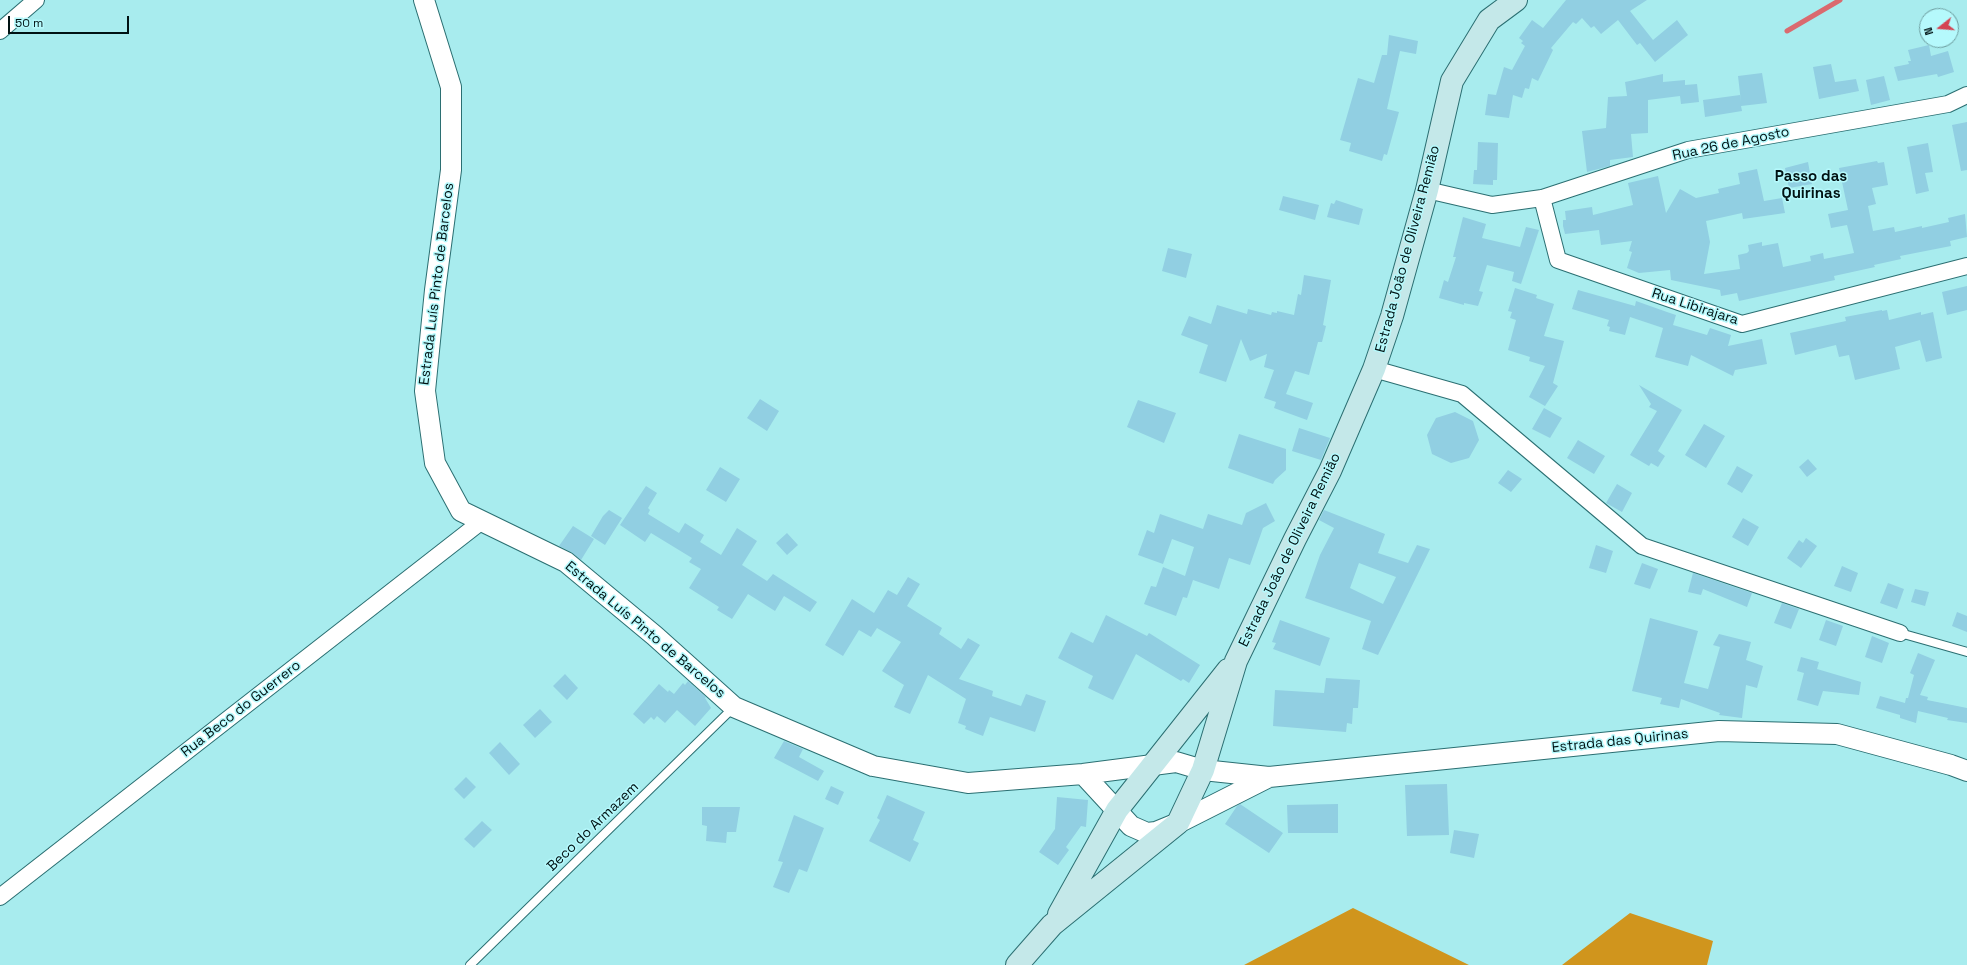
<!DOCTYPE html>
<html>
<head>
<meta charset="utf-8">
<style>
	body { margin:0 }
	#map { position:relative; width:1967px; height:965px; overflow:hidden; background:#a8ecee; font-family:"Space Grotesk",sans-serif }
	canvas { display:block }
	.north { position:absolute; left:1919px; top:8px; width:40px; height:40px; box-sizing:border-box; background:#b5f9fc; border:1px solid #6d9d9f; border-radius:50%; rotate:253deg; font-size:11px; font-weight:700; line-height:16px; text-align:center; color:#001213 }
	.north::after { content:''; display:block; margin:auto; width:14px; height:18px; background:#d44352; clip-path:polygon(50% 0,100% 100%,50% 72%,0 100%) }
	.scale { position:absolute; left:8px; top:16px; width:121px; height:18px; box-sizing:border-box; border:2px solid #001213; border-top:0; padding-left:5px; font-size:12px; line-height:14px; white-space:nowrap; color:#001213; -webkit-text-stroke:3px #b5f9fc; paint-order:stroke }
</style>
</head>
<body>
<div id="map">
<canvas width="1967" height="965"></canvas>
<div class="north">N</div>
<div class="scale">50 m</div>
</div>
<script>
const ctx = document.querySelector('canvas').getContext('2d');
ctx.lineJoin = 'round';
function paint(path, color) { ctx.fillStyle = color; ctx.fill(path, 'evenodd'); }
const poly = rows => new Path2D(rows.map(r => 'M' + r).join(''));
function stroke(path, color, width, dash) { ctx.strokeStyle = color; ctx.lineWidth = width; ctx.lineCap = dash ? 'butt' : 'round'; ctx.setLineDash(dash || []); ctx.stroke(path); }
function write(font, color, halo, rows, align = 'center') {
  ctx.font = font + ' "Space Grotesk",sans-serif'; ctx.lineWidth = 3; ctx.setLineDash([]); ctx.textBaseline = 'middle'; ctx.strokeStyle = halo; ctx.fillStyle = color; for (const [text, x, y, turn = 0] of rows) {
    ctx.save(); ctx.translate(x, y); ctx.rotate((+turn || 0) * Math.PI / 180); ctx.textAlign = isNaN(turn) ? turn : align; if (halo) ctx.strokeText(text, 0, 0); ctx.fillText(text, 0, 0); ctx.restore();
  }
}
const forest = poly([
	[1353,908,1469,965,1244,965],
	[1630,913,1713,941,1707,965,1562,965]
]);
const stream = poly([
	[1787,31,1840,0]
]);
const building = poly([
	[1566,0,1647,0,1630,11,1653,40,1677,20,1688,35,1655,62,1640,43,1637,45,1618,20,1601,34,1594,26,1591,28,1582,18,1576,24,1573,22,1551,48,1553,50,1538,81,1532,78,1529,89,1525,88,1522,98,1513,95,1509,118,1485,115,1488,94,1496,95,1504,67,1512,70,1525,46,1521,43,1523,41,1519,38,1532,20,1543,28],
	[1389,35,1418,41,1416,54,1400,51,1387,109,1399,112,1387,155,1384,154,1382,161,1349,151,1351,143,1340,140,1358,78,1374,83,1382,55,1387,55],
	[1929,45,1931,56,1948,51,1954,72,1938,77,1937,74,1898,81,1894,67,1909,64,1908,61,1911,61,1908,50],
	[1831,64,1835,82,1856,79,1859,91,1819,99,1813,67],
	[1762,73,1767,103,1741,106,1742,111,1705,117,1703,100,1740,95,1741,102,1738,76],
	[1663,74,1663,82,1685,80,1685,85,1697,84,1699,102,1681,104,1680,96,1648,100,1648,133,1631,134,1633,157,1610,160,1610,166,1587,172,1582,131,1606,128,1608,97,1627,96,1625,82],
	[1884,76,1890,100,1871,105,1866,80],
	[1967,122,1967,170,1961,171,1952,125],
	[1478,142,1498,143,1497,180,1493,180,1493,185,1473,184,1474,170,1477,170],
	[1928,143,1933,172,1925,173,1929,191,1916,194,1907,147],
	[1877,161,1878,163,1884,162,1888,185,1872,188,1876,204,1868,206,1873,231,1894,227,1895,232,1922,226,1922,228,1949,222,1948,218,1965,214,1967,237,1950,241,1951,246,1900,256,1901,259,1874,265,1875,267,1834,276,1835,280,1739,301,1737,293,1721,296,1720,290,1671,280,1670,270,1639,273,1627,268,1632,252,1629,251,1632,241,1601,245,1599,230,1565,234,1563,226,1563,220,1566,220,1565,211,1592,207,1593,215,1633,205,1628,183,1658,176,1666,213,1680,189,1696,198,1719,193,1718,189,1740,184,1738,173,1757,169,1764,201,1782,198,1785,213,1743,219,1742,213,1706,221,1710,242,1704,274,1740,269,1738,255,1747,253,1749,251,1748,245,1762,242,1762,246,1778,243,1783,267,1811,261,1810,256,1823,253,1824,259,1854,253,1847,225,1831,228,1828,214,1848,210,1839,168],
	[1808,162,1812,184,1789,188,1785,168],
	[1283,196,1319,205,1315,220,1279,210],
	[1336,200,1363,209,1359,225,1327,217,1331,203,1334,204],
	[1463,217,1486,224,1482,238,1520,247,1526,227,1539,230,1521,284,1512,281,1514,272,1487,265,1479,291,1483,292,1478,306,1464,303,1464,305,1439,298,1444,280,1448,282,1456,257,1453,257],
	[1168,248,1192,254,1186,278,1162,271],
	[1304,275,1331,280,1323,325,1326,326,1322,342,1318,342,1309,375,1295,371,1286,394,1313,403,1307,420,1274,408,1276,402,1264,398,1274,370,1264,367,1267,354,1250,361,1241,339,1226,382,1199,373,1208,345,1181,335,1189,316,1211,324,1217,305,1247,314,1248,309,1271,315,1272,312,1277,313,1277,311,1294,315,1298,294,1301,295],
	[1967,286,1967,310,1947,315,1942,292],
	[1515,288,1537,295,1536,298,1554,304,1544,336,1564,341,1553,383,1558,386,1545,406,1529,397,1545,366,1529,361,1530,357,1508,350,1516,320,1510,318,1512,312,1508,311],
	[1578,290,1635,306,1636,301,1667,312,1676,315,1673,325,1707,335,1710,328,1731,335,1728,346,1762,339,1767,364,1735,370,1733,376,1691,355,1688,366,1655,357,1663,328,1630,317,1625,335,1609,331,1610,327,1607,326,1609,320,1572,309],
	[1882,310,1882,311,1887,310,1889,320,1921,312,1921,315,1933,312,1942,358,1926,362,1920,340,1895,347,1900,369,1855,380,1849,355,1839,357,1836,345,1795,355,1790,333,1846,321,1845,317],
	[1639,385,1682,410,1658,451,1665,456,1658,467,1651,463,1649,466,1630,455,1657,411,1649,407,1651,404],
	[760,399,779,411,767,431,747,418],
	[1138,400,1176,413,1164,443,1127,427],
	[1544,408,1562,418,1550,438,1532,429],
	[1455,412,1473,421,1479,440,1469,458,1451,463,1432,454,1427,435,1436,418],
	[1704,424,1725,436,1706,468,1685,455],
	[1299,428,1330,438,1321,460,1292,451],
	[1239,434,1286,449,1286,470,1275,480,1273,484,1228,468],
	[1578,440,1605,456,1594,474,1567,458],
	[1808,459,1817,469,1807,477,1799,467],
	[1737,466,1753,475,1742,493,1727,484],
	[720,467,740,479,726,502,706,490],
	[1508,470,1522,479,1511,492,1498,483],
	[1617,484,1632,493,1622,512,1606,503],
	[646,486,657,493,648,508,650,510,648,514,679,533,685,523,704,535,700,542,721,555,737,528,757,541,742,565,767,581,773,574,817,602,810,612,784,596,775,611,748,594,732,619,717,610,719,607,689,588,701,569,689,562,692,558,651,533,645,542,620,525],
	[1266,503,1275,521,1263,528,1250,565,1229,558,1219,589,1193,580,1187,598,1183,597,1176,616,1144,604,1151,586,1156,587,1163,567,1185,576,1194,547,1172,539,1163,564,1138,555,1147,530,1154,533,1160,514,1203,529,1208,514,1242,525,1246,513],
	[609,510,622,518,605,545,591,536,603,516],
	[1324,510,1385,534,1378,553,1408,563,1417,545,1430,549,1378,655,1362,649,1371,621,1305,598,1320,555,1334,528,1319,520],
	[1359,563,1396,577,1383,604,1350,588],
	[1743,518,1759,527,1748,546,1732,537],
	[573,526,594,539,581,560,571,552,559,546],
	[787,533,798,545,787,555,776,543],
	[1806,538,1817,546,1801,568,1787,558,1799,540,1803,543],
	[1596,545,1613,551,1606,573,1589,568],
	[1642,563,1658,569,1650,589,1634,584],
	[1842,566,1858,573,1851,592,1834,586],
	[1693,573,1752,593,1747,607,1703,589,1701,595,1688,592],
	[908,577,920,584,907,606,942,628,939,634,961,649,968,638,980,645,959,679,993,691,992,696,1021,706,1026,694,1046,701,1035,732,990,717,983,736,965,729,966,726,958,723,966,699,928,675,910,714,894,707,904,685,882,671,901,642,877,628,871,637,859,630,843,656,825,645,852,599,874,613,888,590,897,595],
	[1888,583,1904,589,1897,609,1880,603],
	[1915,589,1929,592,1925,606,1911,602],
	[1782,603,1799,609,1791,629,1774,623],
	[1957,612,1967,616,1967,632,1952,626],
	[1106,615,1147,636,1149,633,1200,665,1189,683,1183,679,1181,681,1136,654,1113,700,1088,688,1093,676,1058,658,1071,632,1093,643],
	[1650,618,1698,631,1684,683,1708,689,1720,647,1713,645,1719,634,1751,642,1746,660,1763,666,1757,688,1746,685,1742,718,1719,715,1720,713,1681,699,1679,708,1660,704,1662,698,1632,691],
	[1280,620,1330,638,1320,666,1273,649,1276,643,1272,642],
	[1826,620,1843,626,1836,646,1819,640],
	[1872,636,1889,643,1882,663,1865,657],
	[1918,653,1935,660,1920,695,1928,697,1927,700,1967,708,1967,723,1947,720,1948,718,1918,711,1916,723,1900,718,1900,715,1876,708,1880,696,1905,703,1906,698,1908,698,1914,675,1910,673],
	[1801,657,1819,662,1817,669,1861,682,1859,695,1823,691,1818,706,1797,700,1804,673,1797,671],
	[565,674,578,688,567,700,553,686],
	[1326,678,1360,680,1358,708,1353,708,1352,724,1347,723,1346,732,1273,726,1275,690,1324,693],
	[688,681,706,697,705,698,711,708,695,726,677,710,665,723,657,716,654,720,651,717,644,724,633,714,659,684,668,692,669,690,674,694,683,683,685,685],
	[540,709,552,722,535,738,523,725],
	[784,741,803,749,799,757,824,771,818,781,774,758],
	[500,742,520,764,509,775,489,753],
	[466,777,476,787,464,799,454,789],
	[1447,784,1449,835,1407,836,1405,785],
	[831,786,844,792,838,805,825,799],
	[887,795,925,812,913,840,919,843,910,862,869,841,880,820,877,818],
	[1057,797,1088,800,1086,827,1081,826,1066,847,1069,850,1058,865,1039,852,1055,829],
	[1240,804,1283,833,1269,853,1225,824,1237,806],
	[1338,804,1338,833,1288,833,1287,805],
	[702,807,740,807,736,832,727,832,726,843,706,841,707,826,702,825],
	[794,815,824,828,807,872,799,869,789,893,773,887,783,862,778,861],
	[482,821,492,830,474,848,464,839],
	[1454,830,1479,834,1474,858,1450,853]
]);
const service = poly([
	[1900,633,1967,652],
	[470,965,734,707]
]);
const minor = poly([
	[0,31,36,0],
	[1427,190,1492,205,1542,198,1688,150,1948,104,1967,95],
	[1542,198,1558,260,1742,324,1967,266],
	[1374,369,1462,394,1642,546,1900,633],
	[0,897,482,521]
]);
const tertiary = poly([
	[424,0,451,87,451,170,435,290,425,391,435,463,461,511,566,562,655,636,734,707,873,766,968,783,1083,774,1176,762,1203,770,1269,777,1719,731,1837,734,1951,765,1967,771],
	[1083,774,1131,826,1147,833,1156,832,1178,823,1269,777]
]);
const secondary = poly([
	[1059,914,1117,810,1228,670],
	[1017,965,1052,925,1178,823,1203,770,1236,661,1295,539,1330,471,1374,369,1392,316,1427,190,1452,81,1489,20,1516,0]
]);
const streetNames = [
	["Rua 26 de Agosto",1731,144,-12],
	["Estrada João de Oliveira Remião",1408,249,-75],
	["Estrada Luís Pinto de Barcelos",437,284,-83],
	["Rua Libirajara",1695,307,18],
	["Estrada João de Oliveira Remião",1290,550,-64],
	["Estrada Luís Pinto de Barcelos",645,630,40],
	["Rua Beco do Guerrero",241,709,-38],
	["Estrada das Quirinas",1620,741,-6],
	["Beco do Armazem",593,827,-44]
];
const neighbourhoodNames = [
	["Passo das",1811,177],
	["Quirinas",1811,194]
];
paint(forest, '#d0951d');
stroke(stream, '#da6a6f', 5);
paint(building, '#91cfe2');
stroke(service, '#2b6f72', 10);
stroke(minor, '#2b6f72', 18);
stroke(tertiary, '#2b6f72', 22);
stroke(secondary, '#2b6f72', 24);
stroke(service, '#fff', 8);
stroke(minor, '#fff', 16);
stroke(tertiary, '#fff', 20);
stroke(secondary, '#c4e8e9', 22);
write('14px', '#001213', '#b5f9fc', streetNames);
write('bold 15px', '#001213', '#b5f9fc', neighbourhoodNames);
</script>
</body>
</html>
